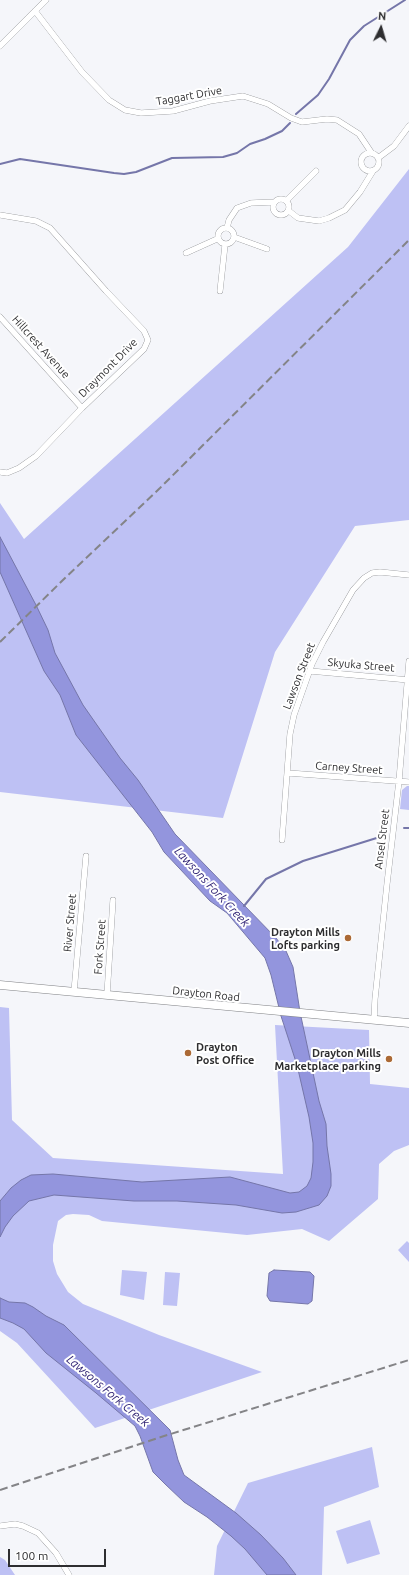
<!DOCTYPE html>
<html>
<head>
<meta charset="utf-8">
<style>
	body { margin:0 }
	#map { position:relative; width:409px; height:1575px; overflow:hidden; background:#f5f6fa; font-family:Ubuntu,sans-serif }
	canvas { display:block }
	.north { position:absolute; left:361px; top:8px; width:40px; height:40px; -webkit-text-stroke:3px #fff; paint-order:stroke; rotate:5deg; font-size:11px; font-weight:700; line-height:16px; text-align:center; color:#2e2e30 }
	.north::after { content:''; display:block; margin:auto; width:14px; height:18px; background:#2e2e30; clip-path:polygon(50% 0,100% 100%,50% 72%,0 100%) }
	.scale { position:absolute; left:8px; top:1549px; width:98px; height:18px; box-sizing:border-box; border:2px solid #2e2e30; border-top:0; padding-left:5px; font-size:12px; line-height:14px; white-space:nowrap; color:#2e2e30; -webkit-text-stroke:3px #fff; paint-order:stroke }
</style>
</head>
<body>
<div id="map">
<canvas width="409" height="1575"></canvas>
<div class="north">N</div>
<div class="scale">100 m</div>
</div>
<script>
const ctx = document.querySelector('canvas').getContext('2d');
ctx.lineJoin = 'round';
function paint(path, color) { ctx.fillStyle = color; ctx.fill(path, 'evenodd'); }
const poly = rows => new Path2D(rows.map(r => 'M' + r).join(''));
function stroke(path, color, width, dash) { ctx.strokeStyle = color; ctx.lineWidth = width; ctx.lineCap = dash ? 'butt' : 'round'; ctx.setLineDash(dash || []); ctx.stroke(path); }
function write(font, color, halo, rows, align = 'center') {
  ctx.font = font + ' Ubuntu,sans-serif'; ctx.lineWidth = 4; ctx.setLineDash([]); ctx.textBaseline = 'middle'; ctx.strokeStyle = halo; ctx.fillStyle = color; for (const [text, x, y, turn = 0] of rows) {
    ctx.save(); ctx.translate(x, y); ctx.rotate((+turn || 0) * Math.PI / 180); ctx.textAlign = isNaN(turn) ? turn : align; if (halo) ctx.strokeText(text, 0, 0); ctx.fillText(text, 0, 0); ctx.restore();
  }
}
const green = poly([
	[409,169,409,520,355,526,275,652,223,818,0,792,0,503,24,539,348,247],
	[407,786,409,786,409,810,400,809,402,790],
	[0,1007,9,1008,12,1120,53,1158,283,1174,275,1025,369,1030,370,1084,409,1088,409,1145,394,1151,379,1164,378,1199,329,1241,302,1229,247,1235,102,1221,89,1215,73,1214,66,1215,58,1221,53,1245,53,1261,57,1274,68,1292,83,1304,159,1335,262,1372,95,1428,17,1343,0,1331],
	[407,1241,409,1243,409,1262,398,1250],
	[122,1270,147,1272,144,1300,120,1295],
	[165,1272,180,1273,177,1306,163,1305],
	[372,1447,379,1487,324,1507,322,1575,214,1575,217,1546,248,1483],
	[370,1520,380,1554,347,1564,336,1531],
	[0,1557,5,1560,15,1575,0,1575]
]);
const water = poly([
	[0,537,36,605,48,630,55,653,83,705,120,758,138,780,175,834,276,938,286,951,293,967,300,1012,319,1101,326,1124,327,1146,331,1174,331,1186,327,1196,319,1205,296,1212,282,1213,236,1205,177,1201,134,1201,54,1195,29,1201,13,1216,5,1227,0,1237,0,1201,11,1188,21,1180,31,1175,53,1174,142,1182,230,1177,290,1193,299,1192,307,1186,311,1178,313,1162,313,1143,309,1117,297,1065,281,1016,271,975,265,958,227,913,210,901,164,852,152,832,76,735,60,695,44,671,0,572,0,537],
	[274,1270,310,1272,314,1276,312,1301,308,1304,270,1301,267,1296,269,1273,274,1270],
	[0,1298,9,1302,25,1303,33,1307,46,1316,64,1325,170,1430,178,1460,184,1475,236,1513,261,1535,283,1558,296,1575,267,1575,245,1549,231,1536,207,1517,184,1502,165,1484,153,1472,140,1436,135,1426,96,1393,46,1353,24,1329,13,1323,0,1318,0,1298]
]);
const stream = poly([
	[296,114,318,95,329,79,350,40,364,26,405,0],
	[0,164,20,159,114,173,124,174,136,172,172,158,223,157,237,153,250,144,265,139,282,131,290,123],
	[404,828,409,828],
	[244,906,266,879,303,861,383,836]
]);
const minor = poly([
	[35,11,82,72,109,100,125,110,141,113,173,111,210,101,243,96,268,104,291,118,302,122,327,119,337,120,359,134,371,152],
	[0,46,46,0],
	'361 162a9 9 0 1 1 18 0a9 9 0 1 1-18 0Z',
	[378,158,394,146,409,126],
	'273 207a8 8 0 1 1 16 0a8 8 0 1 1-16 0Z',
	[287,200,316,171],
	[289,211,298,218,319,221,329,218,345,210,360,192,373,171],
	[0,215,36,221,50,228,106,291,144,331,148,340,144,349,82,408,36,456,19,468,7,473,0,472],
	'218 236a8 8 0 1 1 16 0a8 8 0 1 1-16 0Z',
	[227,228,229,220,237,208,251,203,274,202],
	[234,237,267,249],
	[186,253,217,239],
	[220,291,225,245],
	[0,317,82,408],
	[310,671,409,680],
	[288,773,409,782],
	[282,840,290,734,294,715,312,664,323,642,353,590,364,578,372,573,380,572,409,575],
	[74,992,86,856],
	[107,995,113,900],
	[374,1020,375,999,387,884,399,781,409,661],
	[0,1526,15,1524,23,1526,38,1533,56,1553,69,1575]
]);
const secondary = poly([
	[0,985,409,1023]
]);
const rail = poly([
	[0,642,64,579,160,488,409,240],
	[0,1490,161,1437,409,1360]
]);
const markers = [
	[348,938,4,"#ab6935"],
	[188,1053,4,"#ab6935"],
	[389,1059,4,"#ab6935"]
];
const streetNames = [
	["Taggart Drive",189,96,-10],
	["Hillcrest Avenue",41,347,48],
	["Draymont Drive",108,368,-45],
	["Skyuka Street",361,665,5],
	["Lawson Street",299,676,-69],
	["Carney Street",349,768,4],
	["Ansel Street",382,839,-83],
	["River Street",70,923,-85],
	["Fork Street",100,947,-86],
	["Drayton Road",206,994,6]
];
const poiNames = [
	["Drayton Mills",340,932],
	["Lofts parking",340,945],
	["Drayton",196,1047,"left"],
	["Post Office",196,1060,"left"],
	["Drayton Mills",381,1053],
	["Marketplace parking",381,1066]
];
const waterNames = [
	["Lawsons Fork Creek",212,887,47],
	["Lawsons Fork Creek",108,1391,40]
];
paint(green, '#bec1f4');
paint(water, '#9395dd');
stroke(water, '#7576a9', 1);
stroke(stream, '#7576a9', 2);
stroke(minor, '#7f8084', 6);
stroke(secondary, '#7f8084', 9);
stroke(minor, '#fff', 5.5);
stroke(secondary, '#fff', 8);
stroke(rail, '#848487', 2, [8, 4]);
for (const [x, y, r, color] of markers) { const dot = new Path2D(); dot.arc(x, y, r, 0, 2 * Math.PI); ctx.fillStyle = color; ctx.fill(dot); stroke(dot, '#fff', 1.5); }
write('11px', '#2e2e30', '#fff', streetNames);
write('bold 11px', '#2e2e30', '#fff', poiNames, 'right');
write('italic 12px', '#2a1d70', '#fff', waterNames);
</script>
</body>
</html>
